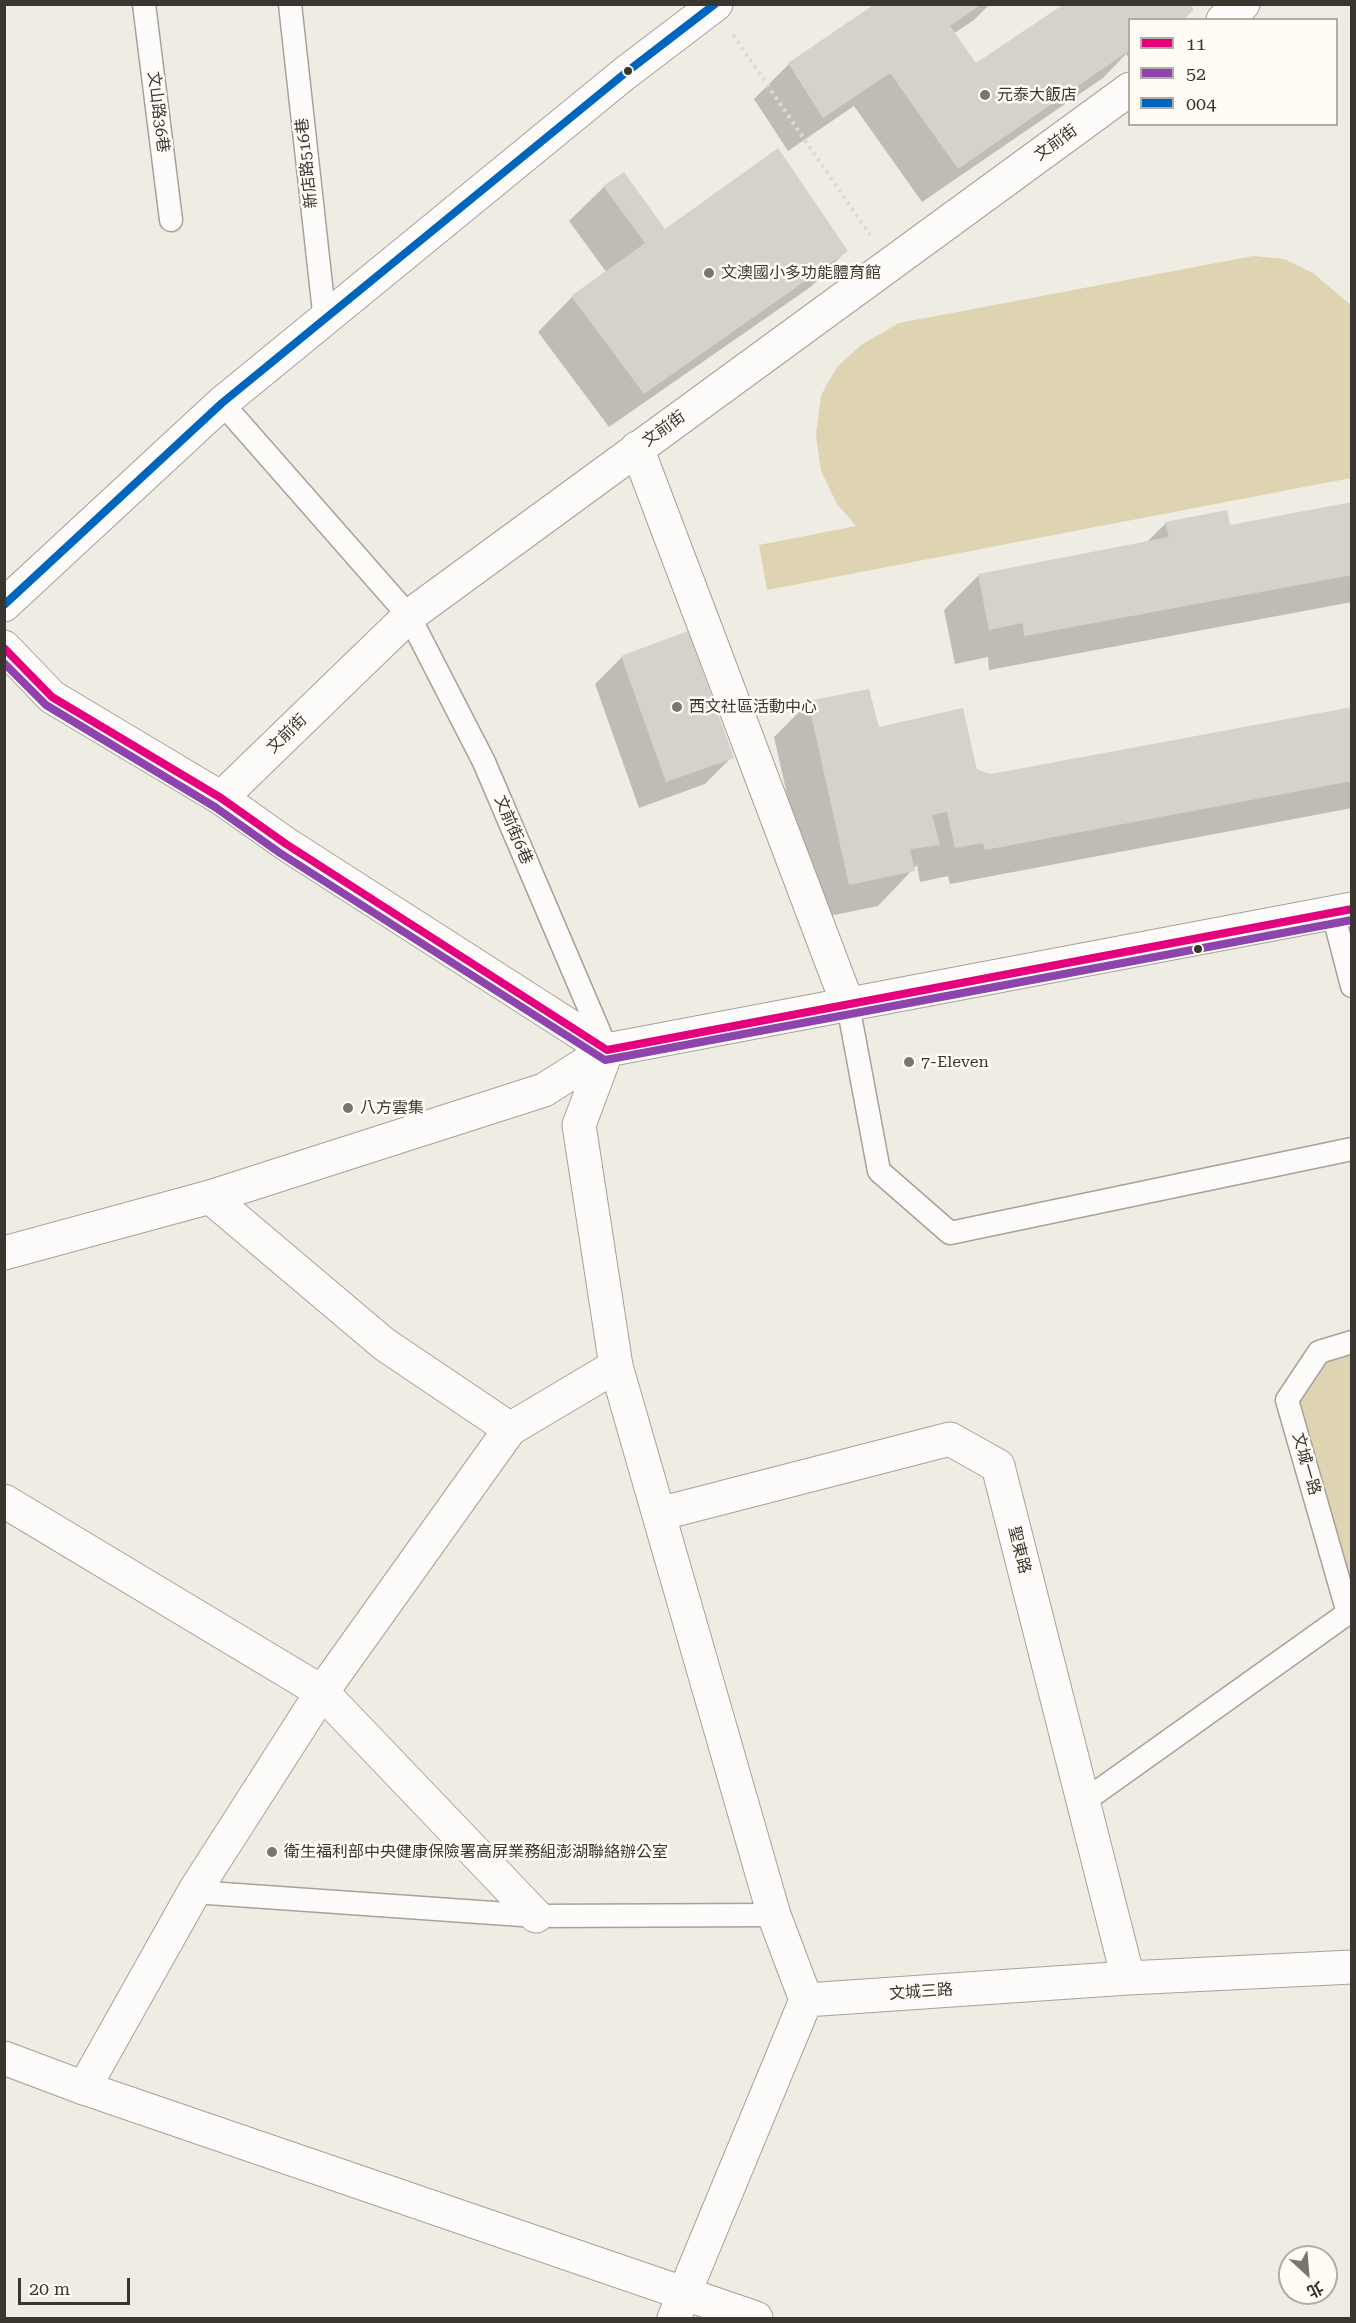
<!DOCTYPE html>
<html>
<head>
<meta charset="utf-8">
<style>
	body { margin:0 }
	#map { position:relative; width:1356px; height:2323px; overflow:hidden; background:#efece3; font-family:"Roboto Serif","Noto Sans TC",serif }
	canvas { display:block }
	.frame { position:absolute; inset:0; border:6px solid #38362f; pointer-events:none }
	.legend { position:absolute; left:1128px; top:18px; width:210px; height:108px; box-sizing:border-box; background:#fefcf5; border:2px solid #afada6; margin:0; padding:8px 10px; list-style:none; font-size:18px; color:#38362f }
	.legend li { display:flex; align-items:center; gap:12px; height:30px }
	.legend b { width:30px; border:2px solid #afada6 }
	.north { position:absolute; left:1278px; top:2245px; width:60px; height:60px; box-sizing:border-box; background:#fefcf5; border:2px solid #afada6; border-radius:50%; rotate:154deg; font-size:16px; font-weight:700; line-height:24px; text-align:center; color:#38362f }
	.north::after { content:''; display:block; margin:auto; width:21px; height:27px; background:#78766e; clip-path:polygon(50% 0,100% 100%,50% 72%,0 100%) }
	.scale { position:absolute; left:18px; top:2278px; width:112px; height:27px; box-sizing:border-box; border:3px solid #38362f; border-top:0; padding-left:8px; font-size:18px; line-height:21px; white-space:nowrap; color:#38362f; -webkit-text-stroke:4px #fefcf5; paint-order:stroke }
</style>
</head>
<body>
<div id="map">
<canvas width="1356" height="2323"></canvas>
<div class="frame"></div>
<ul class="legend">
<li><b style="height:8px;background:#e5007d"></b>11</li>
<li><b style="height:8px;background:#8e44ad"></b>52</li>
<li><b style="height:8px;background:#0065bd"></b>004</li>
</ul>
<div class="north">北</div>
<div class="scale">20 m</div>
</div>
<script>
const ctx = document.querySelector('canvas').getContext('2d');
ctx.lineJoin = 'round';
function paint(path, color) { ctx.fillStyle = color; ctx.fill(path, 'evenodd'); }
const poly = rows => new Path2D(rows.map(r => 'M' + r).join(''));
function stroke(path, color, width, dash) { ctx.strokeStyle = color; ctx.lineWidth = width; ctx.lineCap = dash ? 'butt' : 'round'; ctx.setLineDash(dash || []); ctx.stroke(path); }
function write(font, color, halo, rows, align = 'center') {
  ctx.font = font + ' "Roboto Serif","Noto Sans TC",serif'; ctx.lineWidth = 5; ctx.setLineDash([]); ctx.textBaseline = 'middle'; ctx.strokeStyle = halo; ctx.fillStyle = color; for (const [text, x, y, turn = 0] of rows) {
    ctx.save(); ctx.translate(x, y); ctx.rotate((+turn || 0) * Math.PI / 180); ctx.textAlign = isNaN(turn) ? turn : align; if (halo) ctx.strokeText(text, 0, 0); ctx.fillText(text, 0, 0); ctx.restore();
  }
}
const green = poly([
	[1253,256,1284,259,1313,273,1351,305,1351,478,767,590,759,545,856,526,837,504,821,471,816,435,821,395,837,367,861,345,899,323],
	[1351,1352,1351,1600,1293,1401,1322,1360]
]);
const shadow = poly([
	[878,4,990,4,974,20,953,34,976,65,1067,4,1130,20,1130,59,1126,54,1103,78,922,202,854,106,788,151,754,99,789,64],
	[604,187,665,231,846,251,812,286,609,427,538,332,572,297,607,273,569,221],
	[1352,504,1352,602,989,670,988,657,955,664,944,610,979,575,1146,543,1166,523,1229,527],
	[687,633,732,757,705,784,639,808,595,684,621,658],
	[809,702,991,775,1352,708,1352,808,950,884,948,876,920,882,917,865,878,906,815,919,774,737]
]);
const building = poly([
	[875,4,982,4,950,26,976,63,1064,4,1192,4,1193,10,1184,20,1130,20,1130,50,958,169,890,73,823,118,788,63],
	[778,148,848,251,644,394,571,296,645,243,603,186,624,172,665,229],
	[1352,502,1352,575,1024,636,1023,623,989,630,978,574,1169,537,1165,522,1227,510,1230,525],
	[688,631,734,758,666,782,621,656],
	[869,689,879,727,963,708,977,770,991,774,1352,707,1352,781,985,850,983,843,955,848,947,812,932,815,940,845,910,849,915,871,849,885,808,701]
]);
const path = poly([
	[733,35,870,235]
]);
const lane = poly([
	[144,4,171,220],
	[290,4,325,321],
	[222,403,409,616,484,762,607,1050],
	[1333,913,1352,986],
	[848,1005,879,1171,950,1233,1352,1149],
	[1352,1342,1319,1352,1287,1400,1348,1613,1352,1614],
	[1083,1802,1348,1613],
	[194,1892,536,1916,774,1915]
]);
const street = poly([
	[1223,20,1243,4],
	[637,448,848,1005],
	[4,605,222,403,624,74,716,4],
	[221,798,409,616,1130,89],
	[607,1050,579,1125,616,1366,774,1915,806,2000],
	[210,1197,384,1344,510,1429],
	[4,1253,210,1197,544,1090,607,1050],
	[4,1501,322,1692,536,1916],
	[659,1514,950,1439,998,1466,1128,1978],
	[84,2088,194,1892,322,1692,510,1429,616,1366],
	[674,2318,806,2000,1128,1978,1352,1967]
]);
const secondary = poly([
	[4,647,52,697,221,798,286,844,607,1050,1352,909],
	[4,2058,84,2088,756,2318]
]);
const bus1 = poly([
	[4,648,52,697,221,798,286,844,607,1050,1352,909]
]);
const bus2 = poly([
	[4,663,46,705,215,807,280,853,605,1060,1352,920]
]);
const bus3 = poly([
	[4,605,222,403,624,74,715,4]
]);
const markers = [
	[628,71,5,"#38362f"],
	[985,95,6,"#78766e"],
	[709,273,6,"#78766e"],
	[677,707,6,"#78766e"],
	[1198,949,5,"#38362f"],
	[909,1062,6,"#78766e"],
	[348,1108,6,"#78766e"],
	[272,1852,6,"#78766e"]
];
const poiNames = [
	["元泰大飯店",997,95],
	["文澳國小多功能體育館",721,273],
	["西文社區活動中心",689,707],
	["7-Eleven",921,1062],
	["八方雲集",360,1108],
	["衛生福利部中央健康保險署高屏業務組澎湖聯絡辦公室",284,1852]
];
const streetNames = [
	["文山路36巷",158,112,83],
	["文前街",1056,143,-36],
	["新店路516巷",307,163,-96],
	["文前街",664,429,-36],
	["文前街",287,734,-44],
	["文前街6巷",513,830,67],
	["文城一路",1306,1464,74],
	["聖東路",1019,1550,76],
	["文城三路",921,1992,-4]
];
paint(green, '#dfd4b2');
paint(shadow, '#0003');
paint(building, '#d5d2cb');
stroke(lane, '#a5a29c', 25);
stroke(street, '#a5a29c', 35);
stroke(secondary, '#a5a29c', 35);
stroke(path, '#dbdad7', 4, [3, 4.5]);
stroke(lane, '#fdfcfb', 22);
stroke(street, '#fdfcfb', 33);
stroke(secondary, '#fdfcfb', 33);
stroke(bus1, '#e5007d', 8);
stroke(bus2, '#8e44ad', 8);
stroke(bus3, '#0065bd', 8);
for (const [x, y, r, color] of markers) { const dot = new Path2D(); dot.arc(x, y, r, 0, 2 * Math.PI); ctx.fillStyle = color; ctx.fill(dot); stroke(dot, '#fefcf5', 2); }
write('16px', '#38362f', '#fefcf5', poiNames, 'left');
write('16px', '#38362f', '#fefcf5', streetNames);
</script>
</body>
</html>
